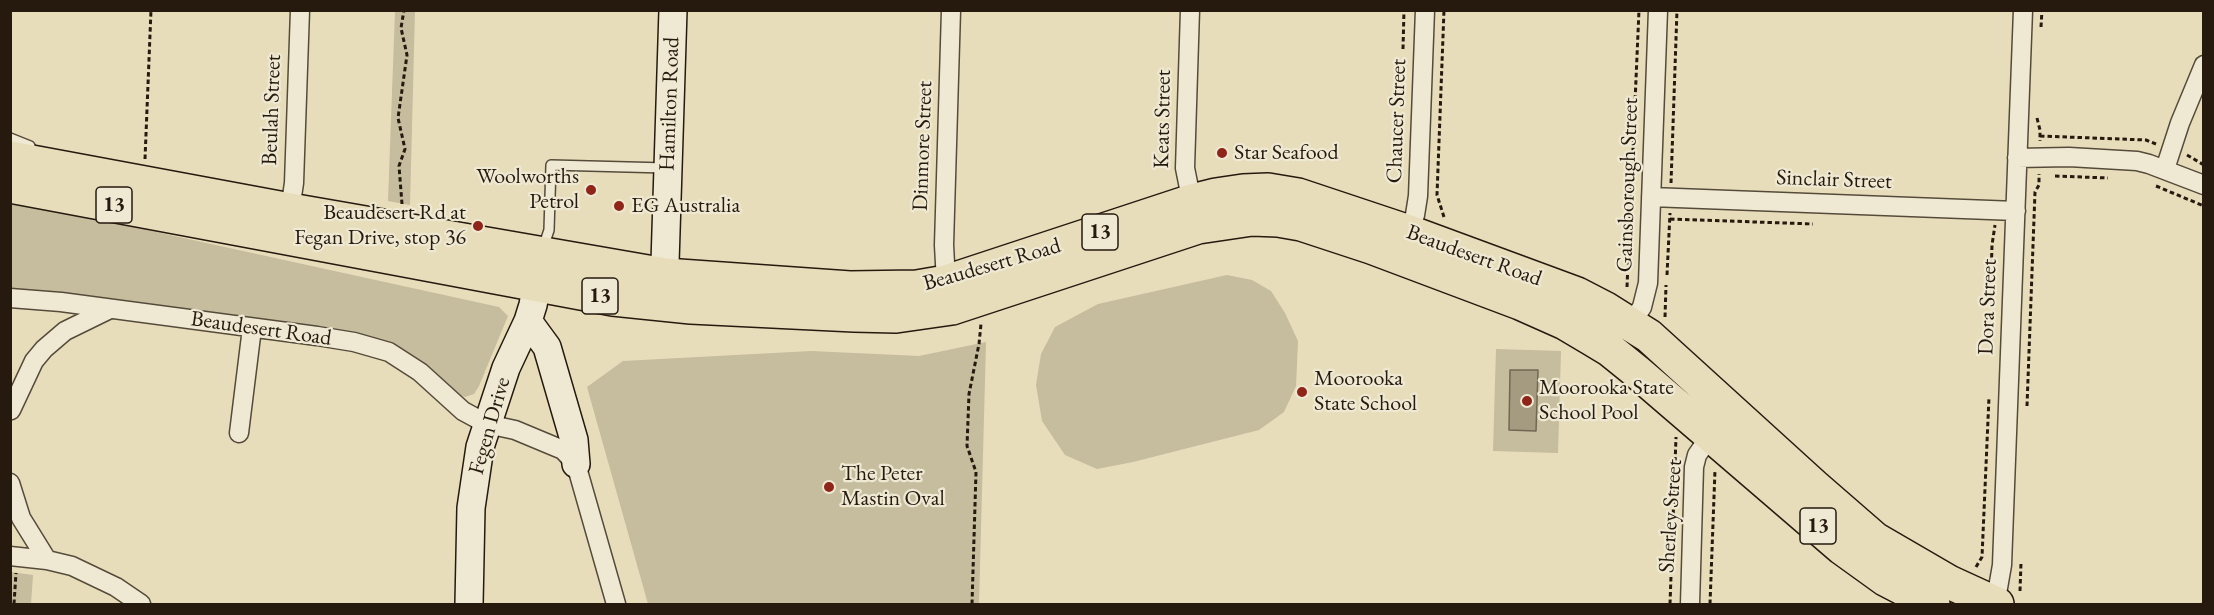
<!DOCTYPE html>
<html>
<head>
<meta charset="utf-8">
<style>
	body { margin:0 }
	#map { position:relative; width:2214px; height:615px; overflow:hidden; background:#e7ddbb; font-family:"EB Garamond",serif }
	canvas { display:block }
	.frame { position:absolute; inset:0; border:12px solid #261a0f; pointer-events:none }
</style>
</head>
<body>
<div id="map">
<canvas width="2214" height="615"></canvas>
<div class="frame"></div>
</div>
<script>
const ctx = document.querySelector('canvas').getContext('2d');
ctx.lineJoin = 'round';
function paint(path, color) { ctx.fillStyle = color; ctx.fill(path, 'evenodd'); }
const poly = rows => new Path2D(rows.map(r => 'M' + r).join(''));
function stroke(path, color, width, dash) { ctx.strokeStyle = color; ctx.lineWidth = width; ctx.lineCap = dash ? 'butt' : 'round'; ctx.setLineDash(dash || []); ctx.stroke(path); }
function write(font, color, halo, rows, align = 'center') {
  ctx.font = font + ' "EB Garamond",serif'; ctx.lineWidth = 4.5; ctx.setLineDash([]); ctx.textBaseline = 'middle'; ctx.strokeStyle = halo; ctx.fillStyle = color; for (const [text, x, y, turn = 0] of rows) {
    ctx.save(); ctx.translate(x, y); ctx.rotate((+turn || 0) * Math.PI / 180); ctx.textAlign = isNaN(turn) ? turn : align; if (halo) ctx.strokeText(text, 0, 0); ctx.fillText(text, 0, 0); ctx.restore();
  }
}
const green = poly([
	[395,11,415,11,410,205,388,201],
	[10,204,42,207,499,307,508,316,479,386,474,394,465,397,455,393,424,365,306,326,110,299,11,290],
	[1227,275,1252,280,1271,291,1285,313,1298,341,1296,386,1284,412,1259,430,1133,462,1097,469,1065,455,1042,421,1036,385,1041,354,1055,327,1098,304],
	[986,342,979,604,648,604,587,387,623,361,811,351,919,356],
	[1496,349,1561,351,1558,453,1493,451],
	[11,572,33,575,31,604,11,604]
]);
const water = poly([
	[1510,370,1538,370,1536,431,1509,430,1510,370]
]);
const path = poly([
	[2041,27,2042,10],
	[1403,49,1404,10],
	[2037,118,2040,130,2040,141],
	[2040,136,2146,140,2156,144],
	[2187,155,2204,165],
	[145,159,151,10],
	[2055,176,2108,178],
	[1671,183,1677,10],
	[2156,186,2204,206],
	[402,204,399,166,405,149,398,118,407,55,401,28,404,10],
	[1444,217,1437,195,1444,10],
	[1670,219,1813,224],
	[1667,275,1670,213],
	[1991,280,1992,245,1995,225],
	[1627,287,1639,10],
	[1665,317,1666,285],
	[2027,406,2035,192,2039,185,2039,174],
	[1976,567,1982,557,1989,397],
	[2020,591,2021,563],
	[14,604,16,573],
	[972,604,976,472,967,446,969,394,979,344,981,324],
	[1670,604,1676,437],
	[1710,604,1715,470],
	[2203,604,2204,600]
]);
const lane = poly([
	[10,138,30,146],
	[543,248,549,230,551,165,666,168]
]);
const street = poly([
	[1190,10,1185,168,1193,208],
	[2017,158,2069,157,2137,161,2149,164,2204,185],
	[2165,169,2180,123,2204,65],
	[1651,197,2016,211],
	[290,210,294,183,300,10],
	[1409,232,1415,215,1418,196,1425,10],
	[946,282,944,245,951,10],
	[10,298,61,302,317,336,354,342,389,352,420,372,463,411,487,424,515,430,563,450,576,464,616,604],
	[1627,330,1642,307,1648,283,1658,10],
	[11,410,34,361,44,349,65,331,110,309],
	[239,433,252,328],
	[10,483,21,518,47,560],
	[10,556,47,560,72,566,116,587,141,604],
	[1690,604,1694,467,1697,455,1711,435],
	[1992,604,1998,588,2002,565,2023,10]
]);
const secondary = poly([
	[664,294,673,10],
	[528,321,547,347,574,440,576,464],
	[469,604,471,508,480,447,506,368,528,321,533,305,540,266]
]);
const highway = poly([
	[10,158,290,210,665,275,850,288,917,287,946,282,1192,201,1216,195,1243,191,1268,190,1298,195,1409,232,1577,294,1606,309,1649,336,1814,486,1875,539,1949,582,1997,604],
	[10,186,613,299,691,307,854,315,896,316,952,308,1198,227,1252,219,1278,220,1301,224,1371,247,1520,303,1565,323,1592,339,1610,350,1636,371,1842,548,1885,579,1933,604]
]);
const markers = [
	[1222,153,6,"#8f2418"],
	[591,190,6,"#8f2418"],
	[619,206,6,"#8f2418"],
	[478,226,6,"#8f2418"],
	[1302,392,6,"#8f2418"],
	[1527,401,6,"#8f2418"],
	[829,487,6,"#8f2418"]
];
const shields = [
	[114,205,36],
	[1100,232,36],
	[600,296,36],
	[1818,526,36]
];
const shieldNames = [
	["13",114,205],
	["13",1100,232],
	["13",600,296],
	["13",1818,526]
];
const streetNames = [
	["Hamilton Road",670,104,-88],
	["Beulah Street",272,110,-88],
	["Keats Street",1163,119,-89],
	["Chaucer Street",1397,121,-88],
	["Dinmore Street",923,146,-88],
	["Sinclair Street",1834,180,2],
	["Gainsborough Street",1628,185,-88],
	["Beaudesert Road",1474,256,20],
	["Beaudesert Road",992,265,-16],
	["Dora Street",1988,307,-88],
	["Beaudesert Road",261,329,8],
	["Fegen Drive",490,426,-74],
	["Sherley Street",1671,516,-86]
];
const poiNames = [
	["Star Seafood",1234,153],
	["Woolworths",579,177,"right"],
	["Petrol",579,202,"right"],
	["EG Australia",631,206],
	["Beaudesert Rd at",466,213,"right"],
	["Fegan Drive, stop 36",466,238,"right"],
	["Moorooka",1314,379],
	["State School",1314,404],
	["Moorooka State",1539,388],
	["School Pool",1539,413],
	["The Peter",841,474],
	["Mastin Oval",841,499]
];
paint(green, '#c6bc9e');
paint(water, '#a59b81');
stroke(water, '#726753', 1.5);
stroke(lane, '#564b3a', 12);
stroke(street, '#564b3a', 21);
stroke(secondary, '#261a0f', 30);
stroke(highway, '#261a0f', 36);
stroke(path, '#261a0f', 3, [4.5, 3]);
stroke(lane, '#efe9d3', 9);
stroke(street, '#efe9d3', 18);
stroke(secondary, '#efe9d3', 27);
stroke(highway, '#e7ddbb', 33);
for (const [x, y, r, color] of markers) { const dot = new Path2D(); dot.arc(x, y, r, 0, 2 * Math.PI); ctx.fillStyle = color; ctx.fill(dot); stroke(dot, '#efe9d3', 2); }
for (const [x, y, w] of shields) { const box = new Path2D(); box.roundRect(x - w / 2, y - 18, w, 36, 4.5); ctx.fillStyle = '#efe9d3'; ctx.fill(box); stroke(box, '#261a0f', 1.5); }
write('bold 21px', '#261a0f', null, shieldNames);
write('22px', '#261a0f', '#efe9d3', streetNames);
write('22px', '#261a0f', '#efe9d3', poiNames, 'left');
</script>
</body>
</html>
